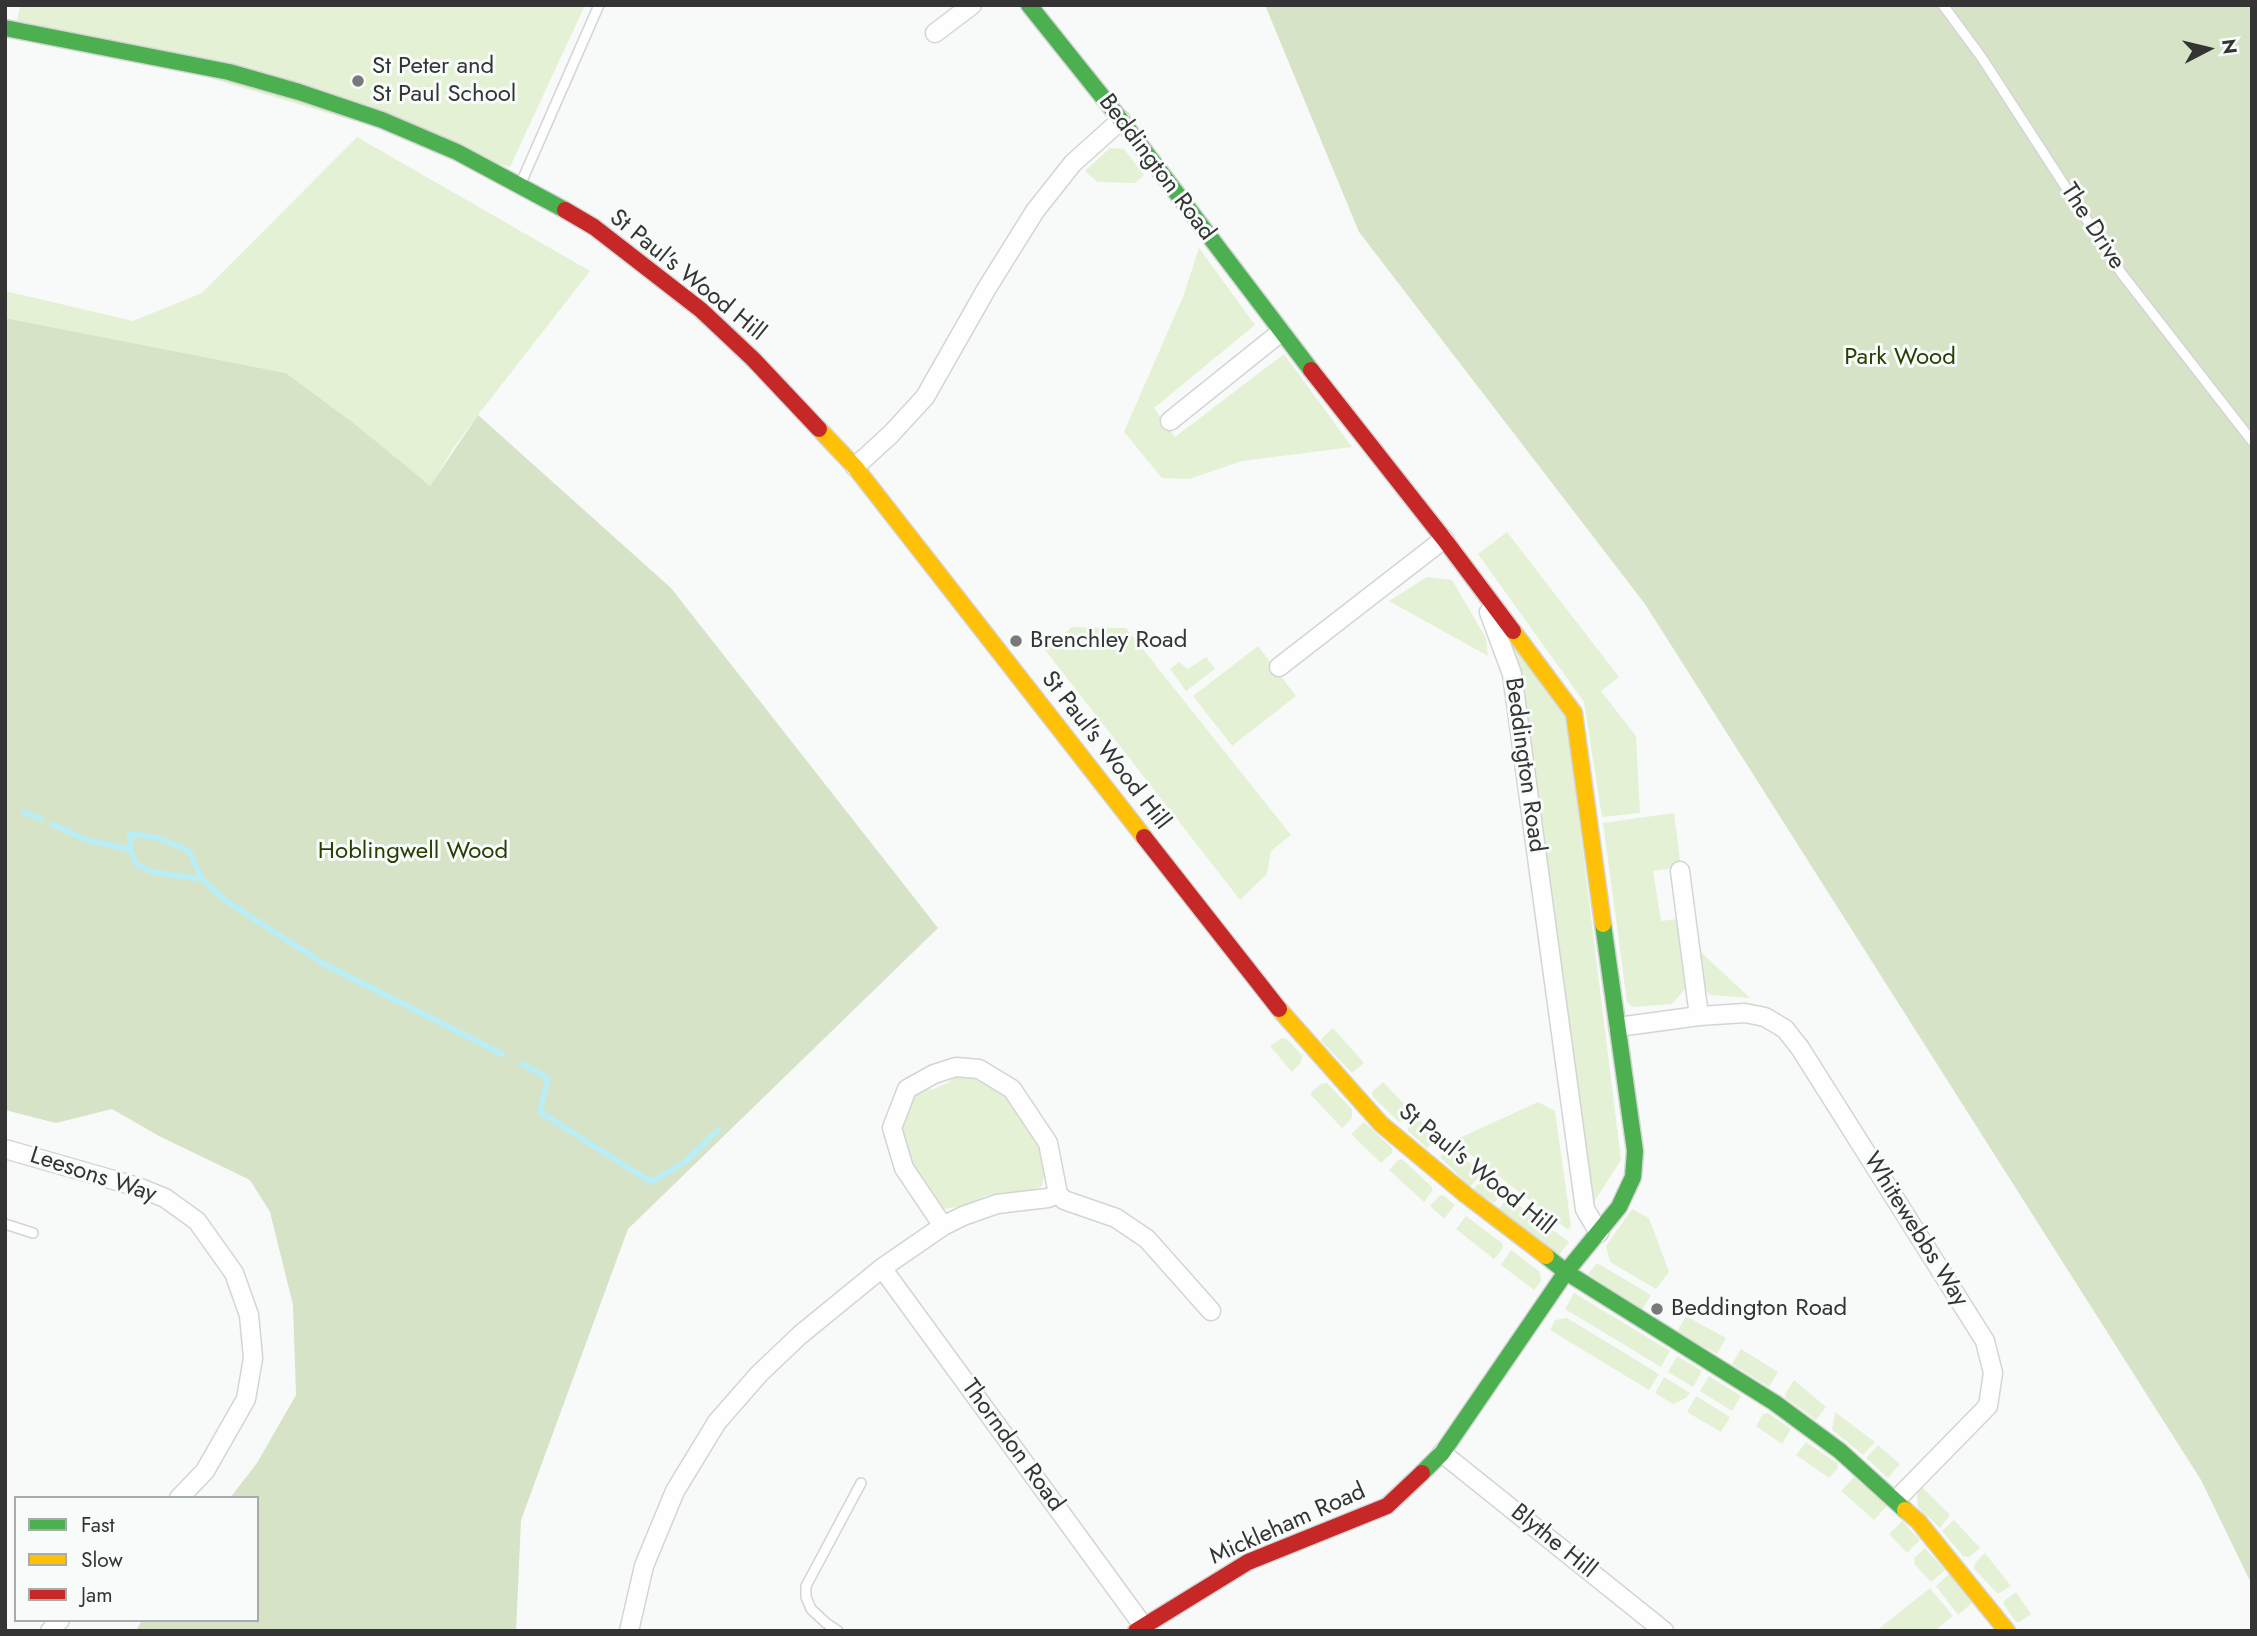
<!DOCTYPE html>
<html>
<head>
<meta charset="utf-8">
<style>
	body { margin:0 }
	#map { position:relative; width:2257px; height:1636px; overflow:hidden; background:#f8faf9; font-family:Jost,sans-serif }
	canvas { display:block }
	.frame { position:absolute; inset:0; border:7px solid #333433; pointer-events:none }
	.legend { position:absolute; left:14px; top:1496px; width:245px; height:126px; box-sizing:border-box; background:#f7fbf9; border:2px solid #a9abaa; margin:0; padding:9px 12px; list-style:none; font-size:21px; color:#333433 }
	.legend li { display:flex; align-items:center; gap:14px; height:35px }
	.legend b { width:35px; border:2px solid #a9abaa }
	.north { position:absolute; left:2173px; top:14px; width:70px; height:70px; -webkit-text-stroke:5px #f7fbf9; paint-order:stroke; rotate:83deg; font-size:19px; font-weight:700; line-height:28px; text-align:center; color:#333433 }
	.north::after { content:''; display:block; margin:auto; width:24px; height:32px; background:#333433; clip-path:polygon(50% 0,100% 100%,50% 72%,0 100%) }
</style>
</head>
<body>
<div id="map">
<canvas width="2257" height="1636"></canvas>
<div class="frame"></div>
<ul class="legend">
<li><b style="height:9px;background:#4caf50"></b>Fast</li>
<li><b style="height:9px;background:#ffc107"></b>Slow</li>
<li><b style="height:9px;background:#c62828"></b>Jam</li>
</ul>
<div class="north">N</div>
</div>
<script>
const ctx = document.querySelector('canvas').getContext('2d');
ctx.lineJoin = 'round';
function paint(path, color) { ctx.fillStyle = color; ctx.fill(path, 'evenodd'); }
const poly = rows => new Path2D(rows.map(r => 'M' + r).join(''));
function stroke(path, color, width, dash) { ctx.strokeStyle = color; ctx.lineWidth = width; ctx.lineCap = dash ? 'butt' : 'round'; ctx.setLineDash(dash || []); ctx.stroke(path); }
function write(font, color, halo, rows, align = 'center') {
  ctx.font = font + ' Jost,sans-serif'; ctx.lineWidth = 6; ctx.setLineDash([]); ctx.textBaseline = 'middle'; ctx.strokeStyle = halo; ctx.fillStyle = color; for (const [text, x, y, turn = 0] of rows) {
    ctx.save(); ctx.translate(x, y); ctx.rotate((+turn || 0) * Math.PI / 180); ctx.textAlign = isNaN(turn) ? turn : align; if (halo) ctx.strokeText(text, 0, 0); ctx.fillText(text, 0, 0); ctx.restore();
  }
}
const green = poly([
	[20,5,585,5,510,167,17,21],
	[357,137,590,271,478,415,452,450,430,487,355,424,286,373,5,318,5,291,133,321,202,293],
	[1110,148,1124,149,1144,175,1135,183,1097,182,1085,171],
	[1199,248,1255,325,1154,408,1175,437,1284,354,1352,447,1242,461,1189,479,1162,478,1124,432,1183,297],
	[1507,532,1619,677,1601,691,1636,736,1640,813,1602,817,1584,702,1478,554],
	[1427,577,1452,580,1486,638,1488,656,1389,601],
	[1072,627,1126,628,1291,835,1271,851,1267,874,1240,900,1045,650],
	[1511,639,1566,715,1621,1160,1592,1205],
	[1258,646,1296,696,1232,746,1193,696],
	[1206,657,1215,669,1186,691,1170,669,1179,662,1188,669],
	[1674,813,1681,867,1653,871,1661,921,1678,919,1687,987,1672,1004,1633,1007,1627,1002,1603,823],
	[1701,952,1750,998,1711,995,1704,989],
	[1333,1028,1364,1063,1352,1073,1321,1041,1322,1038],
	[1282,1038,1287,1039,1302,1056,1301,1062,1292,1072,1270,1046],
	[959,1073,968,1073,1009,1095,1030,1121,1043,1159,1045,1172,1042,1186,1034,1190,988,1195,963,1206,945,1209,935,1205,908,1157,899,1131,904,1107,916,1091,933,1089,948,1083],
	[1383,1082,1411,1111,1404,1121,1399,1122,1373,1097,1372,1092],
	[1327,1083,1352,1109,1352,1118,1342,1128,1310,1094,1320,1084],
	[1538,1102,1555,1111,1571,1226,1568,1230,1456,1143,1455,1140],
	[1417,1117,1438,1136,1427,1148,1408,1131,1408,1128],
	[1364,1122,1392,1148,1392,1153,1381,1163,1351,1134],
	[1449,1146,1482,1173,1470,1187,1440,1157],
	[1402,1159,1432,1187,1432,1191,1424,1202,1389,1170,1398,1160],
	[1484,1176,1503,1191,1494,1203,1473,1190],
	[1443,1195,1455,1205,1444,1219,1430,1206,1439,1196],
	[1508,1197,1569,1242,1559,1255,1499,1209],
	[1632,1209,1649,1218,1669,1272,1656,1289,1610,1262,1606,1246],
	[1466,1216,1502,1243,1503,1248,1494,1259,1456,1229],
	[1511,1250,1540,1272,1541,1281,1534,1290,1501,1265],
	[1597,1263,1651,1295,1642,1310,1588,1274],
	[1574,1293,1670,1351,1661,1367,1565,1309],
	[1686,1316,1726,1338,1717,1354,1677,1332],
	[1567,1318,1659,1374,1649,1390,1550,1330,1555,1320],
	[1741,1349,1778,1372,1769,1387,1732,1364],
	[1677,1356,1702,1371,1693,1387,1668,1372],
	[1709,1376,1741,1396,1732,1411,1700,1391],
	[1664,1377,1690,1393,1686,1398,1673,1404,1655,1393],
	[1794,1380,1826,1407,1816,1420,1786,1398,1785,1394],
	[1696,1396,1730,1417,1721,1432,1687,1412],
	[1835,1412,1875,1442,1863,1455,1832,1430],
	[1768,1413,1791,1429,1782,1444,1756,1426,1763,1414],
	[1806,1442,1837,1463,1838,1468,1829,1478,1796,1455],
	[1878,1445,1900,1464,1888,1478,1866,1458],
	[1854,1477,1887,1506,1874,1520,1841,1491],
	[1922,1487,1950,1515,1940,1528,1918,1507,1917,1493],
	[1954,1520,1980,1548,1969,1557,1963,1556,1942,1531],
	[1902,1521,1920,1540,1907,1553,1889,1534],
	[1925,1548,1945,1570,1931,1582,1915,1565,1914,1558],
	[1985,1553,2011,1586,1998,1594,1974,1569,1975,1563],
	[1949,1574,1972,1603,1958,1615,1936,1586],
	[1930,1588,1953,1616,1934,1631,1876,1631],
	[2016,1592,2031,1614,2019,1622,2016,1622,2004,1605,2004,1601]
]);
const forest = poly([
	[1265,5,2252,5,2252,1585,2201,1480,1645,604,1359,232],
	[5,318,286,373,355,424,430,486,478,415,671,588,938,928,628,1229,521,1520,516,1631,136,1631,142,1620,257,1620,257,1498,230,1498,257,1463,296,1395,293,1305,270,1212,250,1180,159,1136,112,1109,56,1123,5,1110]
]);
const stream = poly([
	[24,812,41,819],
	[52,824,89,841,130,849],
	[202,879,152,872,136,864,130,849,130,834,159,838,189,851,202,879,225,900,324,964,502,1054],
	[522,1064,548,1078,540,1112,651,1182,685,1162,718,1130]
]);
const lane = poly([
	[1943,5,1982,58,2122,274,2252,441],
	[521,183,599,5],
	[5,1224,33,1233],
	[838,1631,826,1623,811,1609,806,1597,806,1586,861,1483]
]);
const street = poly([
	[935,33,972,5],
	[1170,421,1281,332],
	[855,467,891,434,925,397,987,288,1035,211,1073,163,1121,120],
	[1489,612,1512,674,1585,1209,1599,1233],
	[1279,667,1444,539],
	[1680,871,1699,1016],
	[1618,1027,1699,1016,1745,1013,1765,1017,1785,1029,1800,1048,1985,1341,1993,1373,1988,1406,1896,1500],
	[5,1149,138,1187,165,1198,197,1221,234,1273,249,1315,253,1358,246,1399,205,1471,179,1498],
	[943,1226,904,1168,892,1128,907,1089,934,1074,956,1067,979,1069,1012,1089,1048,1143,1058,1194,1064,1200,1116,1218,1147,1239,1211,1311],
	[882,1268,1147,1631],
	[1442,1453,1664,1631],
	[50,1631,60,1620],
	[629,1631,644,1566,675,1491,717,1422,759,1374,800,1335,882,1268,943,1226,963,1216,997,1204,1048,1198,1058,1194]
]);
const fast = poly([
	[1029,5,1121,120,1311,370],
	[5,28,229,72,299,92,382,120,457,152,565,210],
	[1546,1256,1566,1272,1775,1403,1840,1451,1905,1510],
	[1422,1473,1442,1453,1566,1272,1619,1207,1633,1177,1635,1151,1603,924]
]);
const slow = poly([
	[819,429,855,467,1144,837],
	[1513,631,1574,713,1603,924],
	[1279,1009,1381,1124,1466,1195,1546,1256],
	[1905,1510,1918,1521,2007,1631]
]);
const jam = poly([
	[565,210,594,227,701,310,753,359,819,429],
	[1311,370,1444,539,1513,631],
	[1144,837,1279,1009],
	[1136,1631,1248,1562,1387,1506,1422,1473]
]);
const markers = [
	[358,81,7,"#787978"],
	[1016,641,7,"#787978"],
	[1657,1309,7,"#787978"]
];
const poiNames = [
	["St Peter and",372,67],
	["St Paul School",372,95],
	["Brenchley Road",1030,641],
	["Beddington Road",1671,1309]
];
const streetNames = [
	["Beddington Road",1156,168,53],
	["The Drive",2092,227,57],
	["St Paul's Wood Hill",687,276,39],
	["St Paul's Wood Hill",1105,751,52],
	["Beddington Road",1524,765,82],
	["St Paul's Wood Hill",1476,1170,39],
	["Leesons Way",93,1176,18],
	["Whitewebbs Way",1915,1230,58],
	["Thorndon Road",1012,1446,54],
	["Mickleham Road",1288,1525,-24],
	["Blythe Hill",1553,1542,39]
];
const parkNames = [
	["Park Wood",1900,358],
	["Hoblingwell Wood",413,852]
];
paint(green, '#e4f1d5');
paint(forest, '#d6e3c6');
stroke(stream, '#baeef4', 6);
stroke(lane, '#d3d5d4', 12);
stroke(street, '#d3d5d4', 21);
stroke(fast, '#d3d5d4', 19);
stroke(slow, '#d3d5d4', 19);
stroke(jam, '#d3d5d4', 19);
stroke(lane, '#fefefe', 9);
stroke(street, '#fefefe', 18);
stroke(fast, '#4caf50', 16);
stroke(slow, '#ffc107', 16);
stroke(jam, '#c62828', 16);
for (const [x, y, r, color] of markers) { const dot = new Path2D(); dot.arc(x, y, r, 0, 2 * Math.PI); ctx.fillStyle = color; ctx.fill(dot); stroke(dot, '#f7fbf9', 2.5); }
write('24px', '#333433', '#f7fbf9', poiNames, 'left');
write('24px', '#333433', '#f7fbf9', streetNames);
write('24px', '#2b3d02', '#f7fbf9', parkNames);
</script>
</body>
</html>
